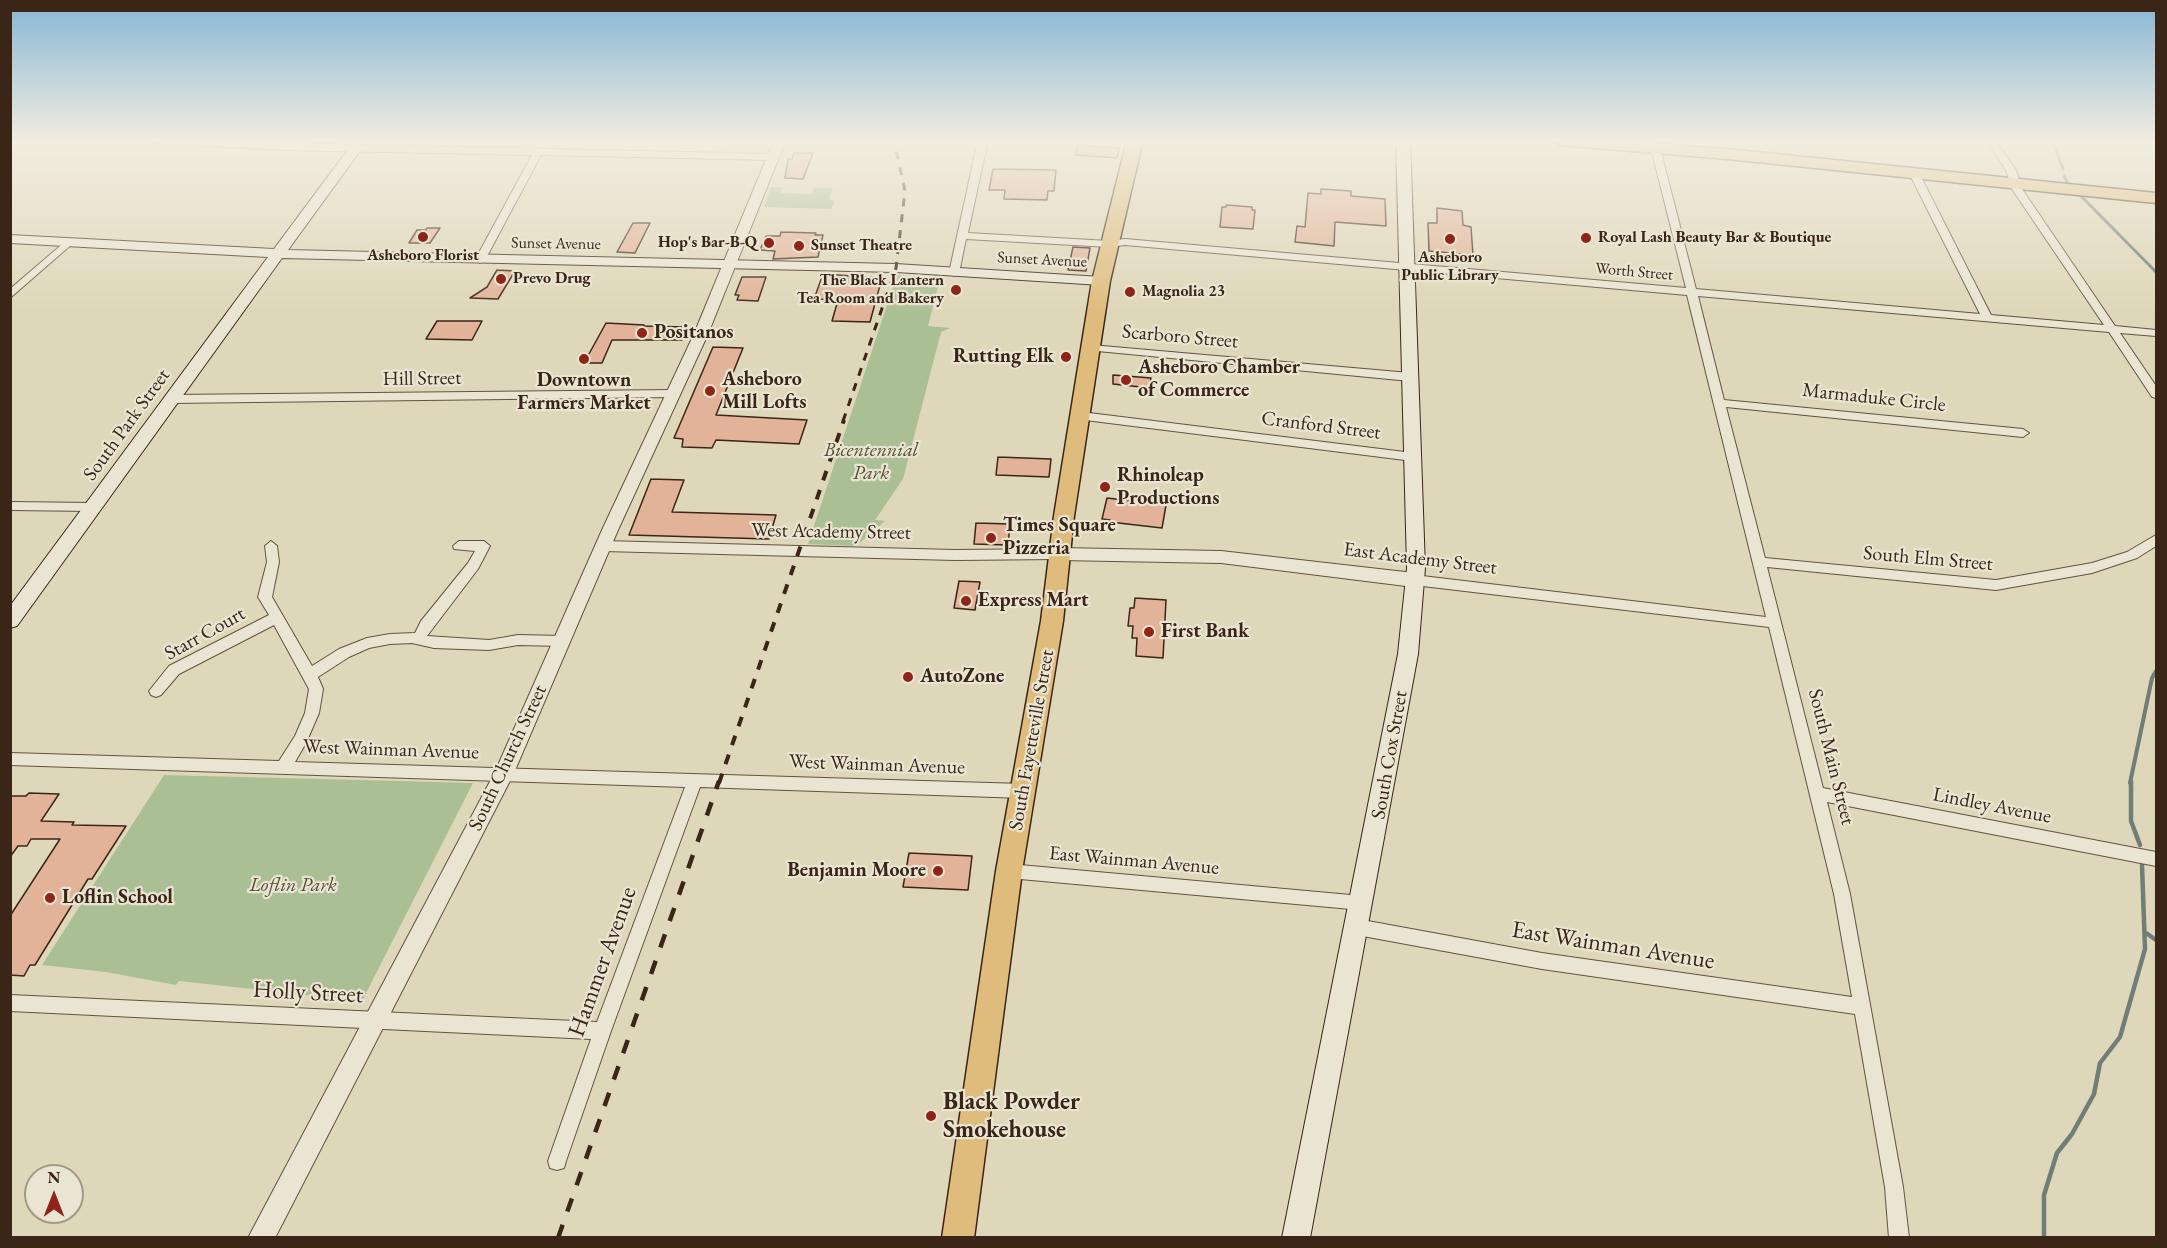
<!DOCTYPE html>
<html>
<head>
<meta charset="utf-8">
<style>
	body { margin:0 }
	#map { position:relative; width:2167px; height:1248px; overflow:hidden; background:#dfd7b9; font-family:"EB Garamond",serif }
	canvas { display:block }
	.frame { position:absolute; inset:0; border:12px solid #3a2517; pointer-events:none }
	.north { position:absolute; left:24px; top:1164px; width:60px; height:60px; box-sizing:border-box; background:#eae5d2; border:2px solid #a49887; border-radius:50%; rotate:0deg; font-size:16px; font-weight:700; line-height:24px; text-align:center; color:#3a2517 }
	.north::after { content:''; display:block; margin:auto; width:21px; height:27px; background:#8f2418; clip-path:polygon(50% 0,100% 100%,50% 72%,0 100%) }
</style>
</head>
<body>
<div id="map">
<canvas width="2167" height="1248"></canvas>
<div class="frame"></div>
<div class="north">N</div>
</div>
<script>
const ctx = document.querySelector('canvas').getContext('2d');
ctx.lineJoin = 'round';
function paint(path, color) { ctx.fillStyle = color; ctx.fill(path, 'evenodd'); }
const poly = rows => new Path2D(rows.map(r => 'M' + r).join(''));
function stroke(path, color, width, dash) { ctx.strokeStyle = color; ctx.lineWidth = width; ctx.lineCap = dash ? 'butt' : 'round'; ctx.setLineDash(dash || []); ctx.stroke(path); }
function write(font, color, halo, rows, align = 'center') {
  ctx.font = font + ' "EB Garamond",serif'; ctx.lineWidth = 4.5; ctx.setLineDash([]); ctx.textBaseline = 'middle'; ctx.strokeStyle = halo; ctx.fillStyle = color; for (const [text, x, y, turn = 0] of rows) {
    ctx.save(); ctx.translate(x, y); ctx.rotate((+turn || 0) * Math.PI / 180); ctx.textAlign = isNaN(turn) ? turn : align; if (halo) ctx.strokeText(text, 0, 0); ctx.fillText(text, 0, 0); ctx.restore();
  }
}
const green = poly([
	[771,187,782,187,781,193,811,194,814,188,833,188,829,199,835,201,831,209,764,207],
	[897,275,932,279,939,283,928,326,950,328,941,332,903,479,875,520,885,521,856,546,808,544],
	[164,775,399,781,473,783,362,1001,179,981,176,985,106,972,42,965]
]);
const streamFar2 = poly([
	[2052,140,2063,169],
	[2064,176,2067,182],
	[2079,194,2156,272]
]);
const streamFar1 = poly([
	[2130,783,2152,678,2156,671]
]);
const stream = poly([
	[2131,781,2131,821,2140,845],
	[2146,933,2156,940],
	[2044,1238,2044,1195,2057,1153,2072,1134,2094,1094,2100,1063,2120,1037,2145,949,2142,865]
]);
const building = poly([
	[1078,145,1119,148,1117,158,1075,155,1078,145],
	[794,153,813,153,803,179,785,178,788,159,792,159,794,153],
	[993,169,1056,170,1054,191,1048,191,1047,200,1004,199,1005,190,989,190,993,169],
	[1321,189,1351,191,1351,196,1385,199,1386,226,1335,222,1334,246,1295,242,1297,226,1305,227,1308,193,1321,194,1321,189],
	[1226,205,1252,207,1252,210,1255,210,1253,229,1220,227,1222,207,1226,207,1226,205],
	[1437,208,1462,211,1463,225,1471,227,1473,255,1429,251,1428,223,1437,223,1437,208],
	[633,223,650,223,635,253,617,252,633,223],
	[427,228,440,228,430,243,409,243,417,230,426,230,427,228],
	[781,232,816,233,815,235,823,235,818,257,773,259,775,251,760,250,766,236,780,236,781,232],
	[1073,247,1090,248,1086,271,1068,270,1073,247],
	[497,270,515,271,498,299,470,298,487,287,497,270],
	[823,274,882,278,870,322,832,321,838,300,814,299,823,274],
	[742,277,766,277,758,301,737,300,739,295,735,295,742,277],
	[437,321,482,321,472,340,426,339,437,321],
	[606,323,644,325,644,326,686,327,682,340,612,340,602,363,584,363,606,323],
	[713,347,743,348,716,415,807,420,799,444,716,440,712,448,682,447,683,439,674,438,713,347],
	[1113,375,1151,378,1150,388,1113,384,1113,375],
	[998,457,1051,459,1049,477,996,475,998,457],
	[651,479,684,480,672,512,776,515,769,539,629,535,651,479],
	[1107,498,1166,505,1162,528,1110,522,1110,520,1102,519,1107,498],
	[976,523,1010,524,1008,545,974,544,976,523],
	[959,581,980,582,975,610,954,608,959,581],
	[1135,598,1166,600,1163,658,1136,656,1137,638,1132,638,1133,626,1128,626,1130,608,1134,608,1135,598],
	[29,793,59,794,41,821,74,822,72,825,126,826,92,879,88,879,35,965,30,965,24,976,10,975,10,916,60,839,31,839,27,846,18,846,10,857,10,796,26,796,29,793],
	[909,853,972,856,968,890,903,887,909,853]
]);
const minor = poly([
	[150,140,774,154,779,157,774,160,541,155,485,260,480,263,475,260,532,155,283,150,155,143,150,140],
	[978,140,988,140,968,233,1109,241,1125,239,1686,288,1649,140,1658,140,1696,289,1980,314,1909,173,1914,170,1919,173,1991,315,2104,325,2012,189,2006,170,1986,140,1995,140,2016,170,2022,189,2115,326,2156,330,2156,336,2120,333,2156,386,2156,398,2152,397,2109,332,1698,296,1724,400,2023,429,2029,433,2023,437,1726,407,1765,558,1996,580,2092,563,2127,552,2156,535,2156,546,2137,558,2092,573,1996,590,1767,567,1823,788,2156,852,2156,866,1827,802,1850,894,1903,1187,1909,1238,1889,1238,1885,1187,1855,1014,1542,969,1357,935,1351,932,1349,927,1351,922,1357,919,1542,953,1852,997,1834,894,1769,627,1414,585,1407,580,1414,575,1766,617,1687,295,1125,245,1109,247,966,239,959,273,954,276,949,273,978,140],
	[67,240,72,243,71,245,10,298,10,289,67,240],
	[1091,345,1410,373,1416,377,1410,381,1087,350,1087,346,1091,345],
	[673,390,679,394,677,397,171,403,165,399,171,395,673,390],
	[1081,412,1413,453,1419,457,1413,461,1077,419,1075,416,1077,413,1081,412],
	[10,502,93,503,99,507,93,511,10,510,10,502],
	[271,541,277,546,279,562,272,597,312,666,339,649,367,638,390,634,415,633,421,621,468,563,475,551,454,549,453,546,459,541,484,541,490,546,478,569,427,636,489,640,518,635,562,636,567,637,569,641,567,645,562,646,518,645,489,650,434,648,412,643,390,644,369,648,349,657,318,677,323,689,319,713,306,743,295,762,1023,784,1028,786,1031,791,1028,796,1023,798,700,787,611,1031,566,1161,564,1168,557,1170,550,1168,548,1161,591,1039,10,1011,10,995,597,1022,685,787,10,765,10,753,279,761,295,736,305,713,309,689,274,625,179,674,161,695,156,697,151,695,149,691,169,666,269,615,258,597,267,562,265,546,271,541],
	[603,541,955,550,1059,549,1065,554,1059,559,955,560,603,551,597,546,603,541],
	[1009,864,1362,896,1368,898,1370,903,1368,908,1362,910,1009,878,1003,876,1001,871,1003,866,1009,864]
]);
const tertiary = poly([
	[774,140,786,140,708,334,618,530,513,775,275,1238,248,1238,495,772,602,530,694,334,774,140],
	[1059,548,1221,551,1414,573,1420,575,1423,580,1420,585,1414,587,1221,563,1059,560,1053,558,1050,554,1053,550,1059,548]
]);
const secondary = poly([
	[355,140,368,140,288,250,896,264,1101,277,1108,281,1101,285,896,272,282,258,17,626,10,628,10,606,268,257,10,243,10,235,274,249,355,140],
	[1396,140,1410,140,1425,568,1418,654,1310,1238,1282,1238,1398,654,1407,568,1396,140]
]);
const primary = poly([
	[1127,140,1143,140,1110,281,1074,516,1063,621,1022,871,974,1238,942,1238,996,871,1041,621,1054,516,1092,281,1127,140],
	[1552,140,1611,140,1727,149,2156,193,2156,203,1727,159,1559,145,1552,140]
]);
const railFar2 = poly([
	[843,421,896,268,905,191,897,154,890,140]
]);
const railFar1 = poly([
	[719,783,844,420]
]);
const rail = poly([
	[558,1238,719,781]
]);
const markers = [
	[423,237,6,"#8f2418"],
	[1586,238,6,"#8f2418"],
	[1450,239,6,"#8f2418"],
	[769,243,6,"#8f2418"],
	[799,246,6,"#8f2418"],
	[501,279,6,"#8f2418"],
	[956,290,6,"#8f2418"],
	[1130,292,6,"#8f2418"],
	[642,333,6,"#8f2418"],
	[1066,357,6,"#8f2418"],
	[584,359,6,"#8f2418"],
	[1126,380,6,"#8f2418"],
	[710,391,6,"#8f2418"],
	[1105,487,6,"#8f2418"],
	[991,538,6,"#8f2418"],
	[966,601,6,"#8f2418"],
	[1149,632,6,"#8f2418"],
	[908,677,6,"#8f2418"],
	[938,871,6,"#8f2418"],
	[50,898,6,"#8f2418"],
	[931,1116,6,"#8f2418"]
];
const farPoinames = [
	["Royal Lash Beauty Bar & Boutique",1598,238],
	["Hop's Bar-B-Q",757,243,"right"],
	["Sunset Theatre",811,246],
	["Asheboro Florist",423,256,"center"],
	["Asheboro",1450,258,"center"],
	["Public Library",1450,276,"center"],
	["Prevo Drug",513,279],
	["The Black Lantern",944,281,"right"],
	["Tea Room and Bakery",944,299,"right"],
	["Magnolia 23",1142,292]
];
const farStreetnames = [
	["Sunset Avenue",556,244,1],
	["Sunset Avenue",1042,260,3],
	["Worth Street",1634,272,5]
];
const poiNames = [
	["Positanos",654,333],
	["Rutting Elk",1054,357,"right"],
	["Asheboro Chamber",1138,368],
	["of Commerce",1138,391],
	["Asheboro",722,380],
	["Mill Lofts",722,403],
	["Downtown",584,381,"center"],
	["Farmers Market",584,404,"center"],
	["Rhinoleap",1117,476],
	["Productions",1117,499],
	["Times Square",1003,526],
	["Pizzeria",1003,549],
	["Express Mart",978,601],
	["First Bank",1161,632],
	["AutoZone",920,677],
	["Benjamin Moore",926,871,"right"],
	["Loflin School",62,898]
];
const streetNames = [
	["Scarboro Street",1180,337,5],
	["Hill Street",422,379,-1],
	["Marmaduke Circle",1874,398,6],
	["South Park Street",127,425,-54],
	["Cranford Street",1321,426,7],
	["West Academy Street",831,532,1],
	["East Academy Street",1420,559,7],
	["South Elm Street",1928,559,5],
	["Starr Court",205,634,-29],
	["South Fayetteville Street",1032,740,-80],
	["West Wainman Avenue",391,750,2],
	["South Cox Street",1390,755,-80],
	["South Main Street",1831,757,76],
	["South Church Street",508,758,-65],
	["West Wainman Avenue",877,765,2],
	["Lindley Avenue",1992,806,11],
	["East Wainman Avenue",1134,861,5]
];
const parkNames = [
	["Bicentennial",871,451],
	["Park",871,474],
	["Loflin Park",293,886]
];
const nearStreetnames = [
	["East Wainman Avenue",1613,946,9],
	["Hammer Avenue",603,962,-70],
	["Holly Street",308,993,3]
];
const nearPoinames = [
	["Black Powder",943,1102],
	["Smokehouse",943,1130]
];
paint(green, '#abbf94');
stroke(streamFar2, '#717d77', 3);
stroke(streamFar1, '#717d77', 4);
stroke(stream, '#717d77', 4.5);
paint(building, '#e2b398');
stroke(building, '#3a2517', 1.5);
stroke(minor, '#635240', 2);
stroke(tertiary, '#635240', 2);
stroke(secondary, '#3a2517', 2);
stroke(primary, '#3a2517', 3);
paint(minor, '#eae5d2');
paint(tertiary, '#eae5d2');
paint(secondary, '#eae5d2');
paint(primary, '#e0bc7c');
stroke(railFar2, '#3a2517', 3, [8, 8]);
stroke(railFar1, '#3a2517', 4, [10, 10]);
stroke(rail, '#3a2517', 4.5, [14, 14]);
const sky = ctx.createLinearGradient(0, 0, 0, 314);
sky.addColorStop(0, '#87b6d4');
sky.addColorStop(0.45, '#f1ede0');
sky.addColorStop(1, '#f1ede000');
ctx.fillStyle = sky;
ctx.fillRect(0, 0, 2167, 314);
for (const [x, y, r, color] of markers) { const dot = new Path2D(); dot.arc(x, y, r, 0, 2 * Math.PI); ctx.fillStyle = color; ctx.fill(dot); stroke(dot, '#eae5d2', 2); }
write('bold 16px', '#3a2517', '#eae5d2', farPoinames, 'left');
write('16px', '#3a2517', '#eae5d2', farStreetnames);
write('bold 20px', '#3a2517', '#eae5d2', poiNames, 'left');
write('20px', '#3a2517', '#eae5d2', streetNames);
write('italic 20px', '#564c36', '#eae5d2', parkNames);
write('24px', '#3a2517', '#eae5d2', nearStreetnames);
write('bold 24px', '#3a2517', '#eae5d2', nearPoinames, 'left');
</script>
</body>
</html>
